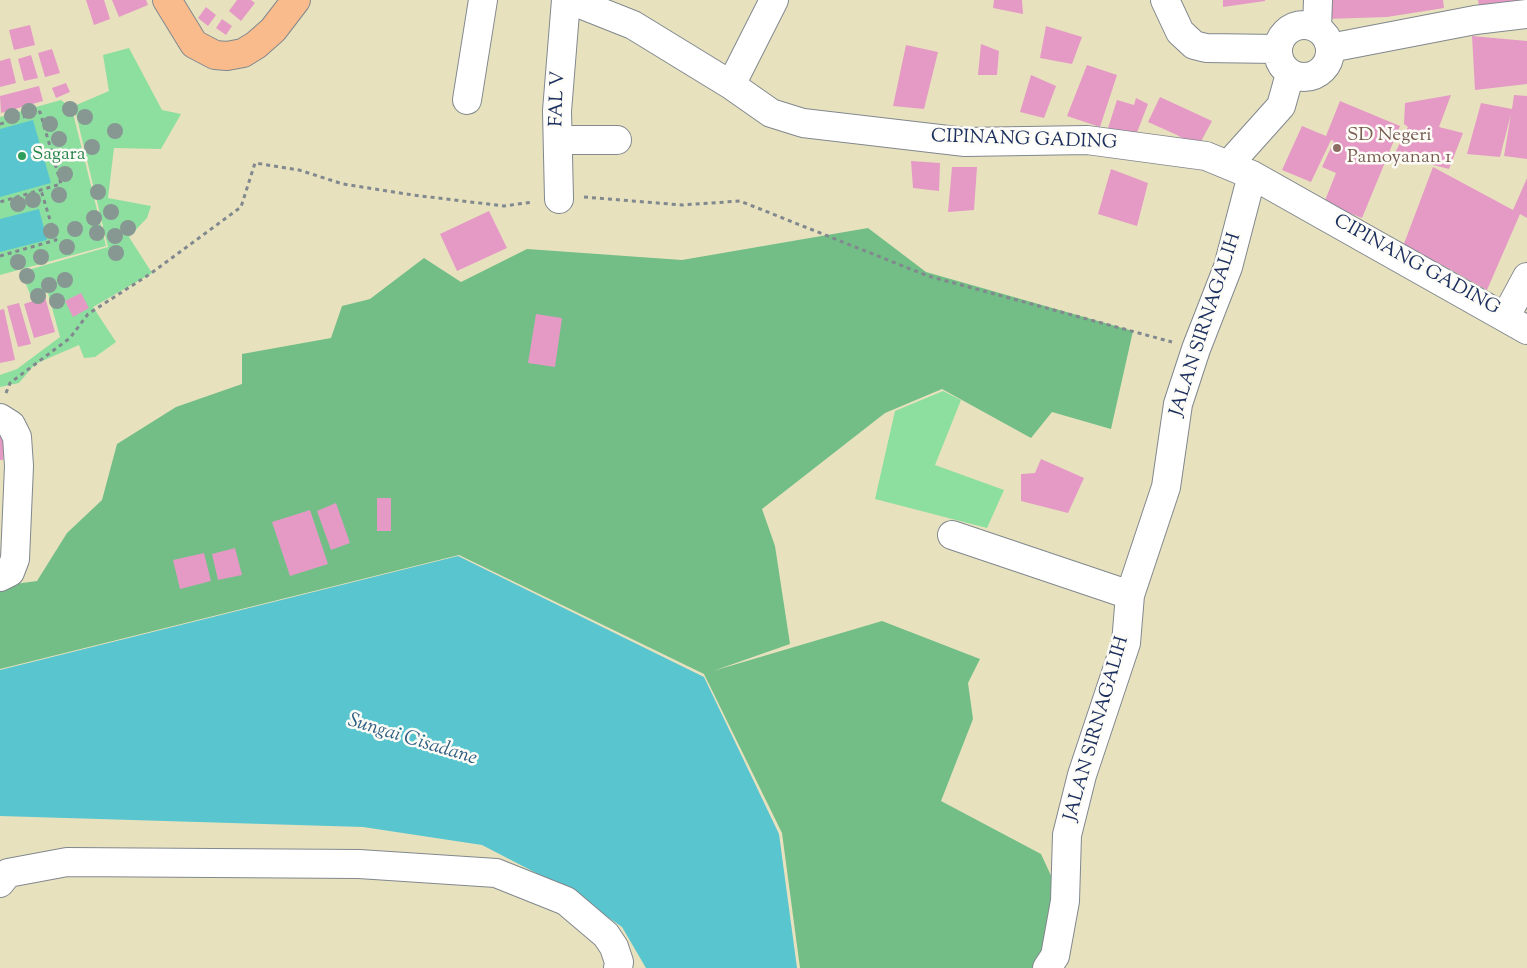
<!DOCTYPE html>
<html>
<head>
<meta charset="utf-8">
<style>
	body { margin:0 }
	canvas { display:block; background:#e7e1be }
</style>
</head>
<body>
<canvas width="1527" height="968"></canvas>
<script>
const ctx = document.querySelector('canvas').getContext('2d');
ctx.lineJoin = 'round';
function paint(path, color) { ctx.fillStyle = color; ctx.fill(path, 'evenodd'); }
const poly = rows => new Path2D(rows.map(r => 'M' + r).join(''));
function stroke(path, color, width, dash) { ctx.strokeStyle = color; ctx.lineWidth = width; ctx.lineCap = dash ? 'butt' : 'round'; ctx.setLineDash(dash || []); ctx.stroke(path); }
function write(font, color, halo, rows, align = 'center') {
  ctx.font = font + ' "Sorts Mill Goudy",serif'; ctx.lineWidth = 5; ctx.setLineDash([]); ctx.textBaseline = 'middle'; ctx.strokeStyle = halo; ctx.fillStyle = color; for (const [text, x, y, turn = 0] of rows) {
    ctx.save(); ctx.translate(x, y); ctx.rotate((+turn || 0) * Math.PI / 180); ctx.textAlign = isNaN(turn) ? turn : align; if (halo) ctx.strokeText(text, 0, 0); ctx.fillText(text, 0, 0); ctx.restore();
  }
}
const green = poly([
	[129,48,162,110,181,114,161,149,114,148,108,198,151,206,147,218,129,237,152,273,93,307,116,342,95,357,84,358,79,345,35,364,19,383,0,387,0,375,17,369,60,337,48,293,30,294,21,272,108,247,74,106,109,91,103,55],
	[61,100,72,109,106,246,0,275,0,117],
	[943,391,961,400,935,465,1004,490,987,528,875,499,895,411]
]);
const forest = poly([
	[868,228,926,272,1133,331,1111,429,1052,412,1031,438,942,389,885,413,762,509,775,546,790,644,713,671,882,621,980,659,968,683,973,719,941,801,1041,854,1059,893,1053,939,1034,968,800,968,782,833,704,674,459,555,0,669,0,586,37,581,67,533,102,500,117,444,176,407,242,384,242,354,331,338,342,306,370,299,424,258,461,282,527,249,682,260]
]);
const water = poly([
	[33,120,51,183,0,197,0,129],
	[39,209,47,240,0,252,0,219],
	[458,556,704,677,779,834,797,968,646,968,622,927,569,890,482,845,363,827,0,816,0,670]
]);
const building = poly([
	[86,0,104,0,110,19,94,25],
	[112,0,146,0,148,5,119,17],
	[237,0,251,0,255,3,241,21,229,11],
	[994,0,1022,0,1023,14,993,8],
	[1223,0,1265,0,1265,1,1223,7],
	[1329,0,1443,0,1444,8,1387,17,1326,19],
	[1478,0,1517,0,1517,1,1479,7],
	[206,7,216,15,208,26,198,18],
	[222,19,232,26,226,35,216,28],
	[30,25,35,45,14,50,9,30],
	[1046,26,1082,37,1072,64,1040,58],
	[1472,36,1527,41,1527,84,1475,90],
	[981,44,999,51,997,75,978,75],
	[906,45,938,52,924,109,893,106],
	[52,49,60,73,45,77,38,53],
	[31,55,38,78,24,81,18,59],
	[10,58,16,83,0,87,0,61],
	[1087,65,1117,75,1100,127,1067,116],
	[1031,75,1056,86,1044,118,1020,112],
	[66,83,70,92,56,98,52,88],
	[39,86,43,101,1,113,0,96],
	[1451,95,1439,127,1463,133,1449,169,1394,155,1408,127,1404,124,1405,103],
	[1514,95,1527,96,1527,159,1504,156,1511,114,1500,157,1467,154,1481,103,1512,109],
	[1160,97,1212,121,1198,147,1177,135,1148,122],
	[1136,98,1148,104,1136,135,1108,128,1117,100,1134,105],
	[1340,101,1400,126,1362,218,1324,203,1336,173,1322,167,1334,141,1331,140,1311,182,1282,170,1302,126,1326,136],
	[911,161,940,163,939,191,913,188],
	[952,167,977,167,974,210,948,212],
	[1433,167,1513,210,1527,178,1527,218,1520,214,1487,290,1446,267,1402,249],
	[1111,169,1148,183,1137,226,1098,214],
	[489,211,507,248,457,271,440,234],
	[81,293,89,308,73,317,65,301],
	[45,297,55,332,34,338,24,304],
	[19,303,31,344,18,347,7,306],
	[4,309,15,360,0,363,0,310],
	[536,314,562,318,555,367,528,363],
	[0,431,6,432,3,460,0,460],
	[1041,459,1084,478,1068,513,1021,501,1021,474,1035,473],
	[377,498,391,498,391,531,377,531],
	[336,503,350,543,331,550,317,511],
	[310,510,328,564,290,576,272,522],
	[235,548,242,575,218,580,212,554],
	[204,553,211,581,180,589,173,560]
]);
const path = poly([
	[0,124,40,112,61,184,0,202],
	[584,197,682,205,740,201,928,276,1172,342],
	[0,256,56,240,41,190],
	[6,393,10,383,70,338,88,314,150,274,241,207,255,163,299,170,343,184,413,195,504,206,533,202]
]);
const minor = poly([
	[570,0,633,25,731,85,771,113,803,123,965,142,1087,140,1206,156,1252,175,1527,330],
	[1165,0,1180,32,1194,45,1206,48,1277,49],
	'1278 51a26 26 0 1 1 52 0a26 26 0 1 1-52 0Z',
	[1317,28,1318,0],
	[1330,48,1475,20,1527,14],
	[731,85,774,0],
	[467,100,483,0],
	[558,140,617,140],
	[1229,164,1281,106,1290,74],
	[559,199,557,111,566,0],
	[1506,316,1527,277],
	[0,418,11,425,17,437,19,466,15,559,10,572,0,577],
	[952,535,1130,595],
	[0,883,8,873,67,862,359,864,496,873,566,901,606,935,614,947,619,962,618,968],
	[1047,968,1055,956,1065,901,1067,835,1082,775,1126,643,1130,595,1166,487,1178,404,1196,349,1228,267,1252,175]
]);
const major = poly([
	[167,0,194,44,215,55,227,56,243,53,256,45,273,30,296,0]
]);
const trees = [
	[70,109],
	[29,111],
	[12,116],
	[85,117],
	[50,124],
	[115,131],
	[59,139],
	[92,147],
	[65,174],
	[98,192],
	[59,195],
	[33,200],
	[18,204],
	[111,212],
	[94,218],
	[128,228],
	[75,229],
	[51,231],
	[97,233],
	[115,236],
	[67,247],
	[116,253],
	[41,257],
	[18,262],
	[27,276],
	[65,280],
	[49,285],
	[38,296],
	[57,301]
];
const markers = [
	[1337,148,5,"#8d6e63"],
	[22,156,5,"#2e9e5b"]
];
const streetNames = [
	["FAL V",559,99,-88],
	["CIPINANG GADING",1024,141,2],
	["CIPINANG GADING",1416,266,29],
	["JALAN SIRNAGALIH",1207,325,-72],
	["JALAN SIRNAGALIH",1098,729,-74]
];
const educationNames = [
	["SD Negeri",1347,137],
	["Pamoyanan 1",1347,159]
];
const leisureNames = [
	["Sagara",32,156]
];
const waterNames = [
	["Sungai Cisadane",412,741,17]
];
paint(green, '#8ddfa0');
paint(forest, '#72be86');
paint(water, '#59c6cf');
paint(building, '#e59ac5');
stroke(minor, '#81888e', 30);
stroke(major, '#81888e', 30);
stroke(path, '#81888e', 3, [4, 4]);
stroke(minor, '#fff', 28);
stroke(major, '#fabb8c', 28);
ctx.fillStyle = '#879792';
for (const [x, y] of trees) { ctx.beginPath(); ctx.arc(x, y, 8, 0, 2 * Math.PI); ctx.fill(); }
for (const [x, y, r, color] of markers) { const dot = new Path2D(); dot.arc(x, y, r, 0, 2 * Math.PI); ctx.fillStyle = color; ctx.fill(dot); stroke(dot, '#fdfcf7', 2); }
write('19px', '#1b2f5e', '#fdfcf7', streetNames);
write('19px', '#785e54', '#fdfcf7', educationNames, 'left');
write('19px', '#27864d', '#fdfcf7', leisureNames, 'left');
write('italic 20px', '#2e5c80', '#fdfcf7', waterNames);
</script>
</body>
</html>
